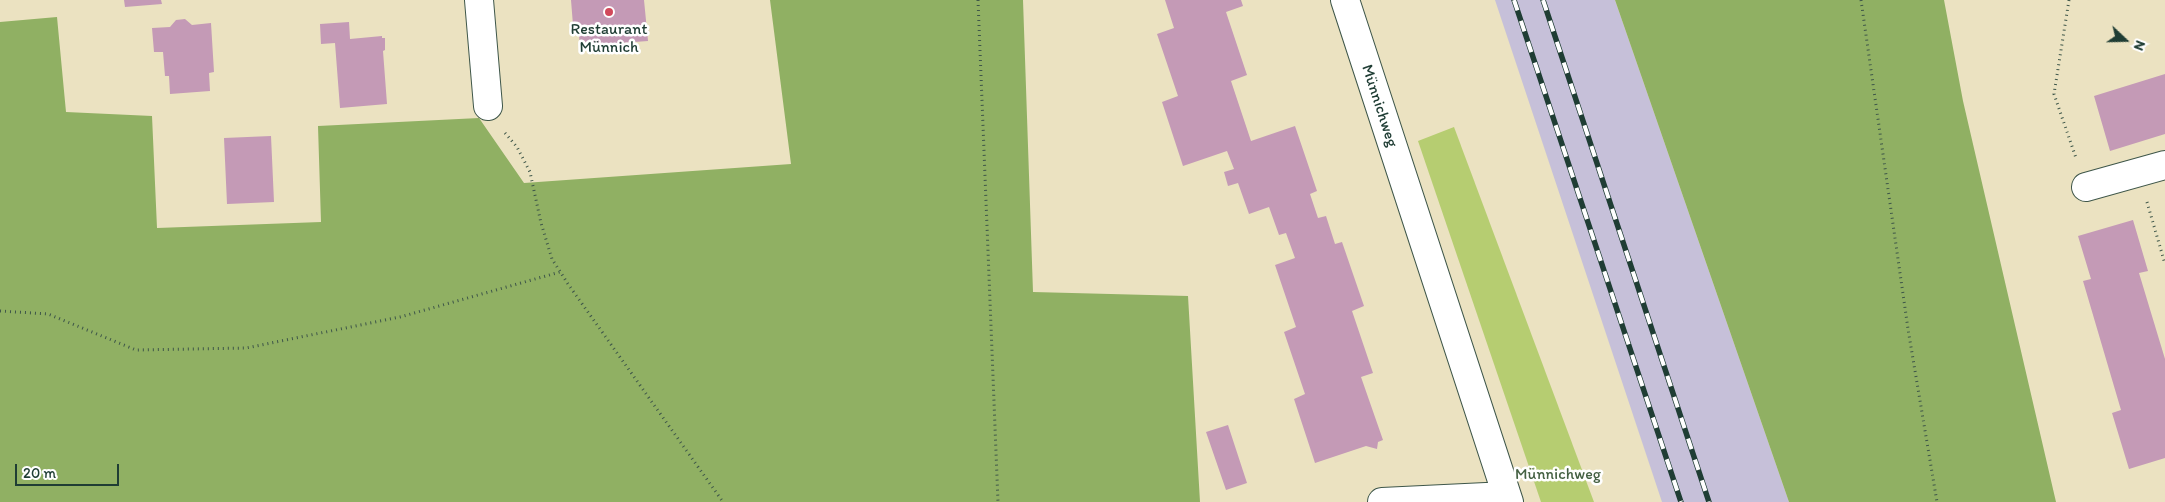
<!DOCTYPE html>
<html>
<head>
<meta charset="utf-8">
<style>
	body { margin:0 }
	#map { position:relative; width:2165px; height:502px; overflow:hidden; background:#ebe2c1; font-family:Itim,sans-serif }
	canvas { display:block }
	.north { position:absolute; left:2100px; top:15px; width:50px; height:50px; -webkit-text-stroke:4px #fff; paint-order:stroke; rotate:111deg; font-size:14px; font-weight:700; line-height:20px; text-align:center; color:#1f3d34 }
	.north::after { content:''; display:block; margin:auto; width:18px; height:22px; background:#1f3d34; clip-path:polygon(50% 0,100% 100%,50% 72%,0 100%) }
	.scale { position:absolute; left:15px; top:464px; width:104px; height:22px; box-sizing:border-box; border:2px solid #1f3d34; border-top:0; padding-left:6px; font-size:15px; line-height:18px; white-space:nowrap; color:#1f3d34; -webkit-text-stroke:4px #fff; paint-order:stroke }
</style>
</head>
<body>
<div id="map">
<canvas width="2165" height="502"></canvas>
<div class="north">N</div>
<div class="scale">20 m</div>
</div>
<script>
const ctx = document.querySelector('canvas').getContext('2d');
ctx.lineJoin = 'round';
function paint(path, color) { ctx.fillStyle = color; ctx.fill(path, 'evenodd'); }
const poly = rows => new Path2D(rows.map(r => 'M' + r).join(''));
function stroke(path, color, width, dash) { ctx.strokeStyle = color; ctx.lineWidth = width; ctx.lineCap = dash ? 'butt' : 'round'; ctx.setLineDash(dash || []); ctx.stroke(path); }
function write(font, color, halo, rows, align = 'center') {
  ctx.font = font + ' Itim,sans-serif'; ctx.lineWidth = 5; ctx.setLineDash([]); ctx.textBaseline = 'middle'; ctx.strokeStyle = halo; ctx.fillStyle = color; for (const [text, x, y, turn = 0] of rows) {
    ctx.save(); ctx.translate(x, y); ctx.rotate((+turn || 0) * Math.PI / 180); ctx.textAlign = isNaN(turn) ? turn : align; if (halo) ctx.strokeText(text, 0, 0); ctx.fillText(text, 0, 0); ctx.restore();
  }
}
const industrial = poly([
	[1495,0,1615,0,1789,502,1662,502]
]);
const green = poly([
	[1454,127,1594,502,1541,502,1418,141]
]);
const forest = poly([
	[770,0,1023,0,1033,292,1188,296,1200,502,0,502,0,22,57,17,66,112,152,116,157,228,321,222,318,126,479,118,524,183,791,164],
	[1615,0,1944,0,1963,101,2056,502,1789,502]
]);
const building = poly([
	[124,0,161,0,162,4,125,7],
	[571,0,644,0,648,41,580,46,578,25,573,25],
	[1165,0,1241,0,1243,6,1226,12,1247,75,1231,81,1251,141,1295,126,1317,191,1310,194,1318,218,1326,216,1335,244,1342,242,1364,306,1352,311,1373,373,1361,377,1383,440,1378,442,1377,449,1366,446,1315,463,1294,399,1305,394,1284,332,1296,327,1275,265,1295,258,1286,233,1279,235,1269,207,1249,214,1238,183,1228,186,1224,172,1234,169,1227,151,1183,166,1162,102,1178,96,1157,34,1174,28],
	[185,19,192,25,211,23,214,72,209,73,210,91,170,94,169,76,165,76,163,52,154,52,152,28,170,27,176,20],
	[349,22,350,39,382,36,382,38,385,38,385,50,383,51,387,104,340,108,335,43,321,44,320,24],
	[2165,74,2165,134,2110,151,2094,96],
	[271,136,274,202,227,204,224,138],
	[2133,220,2148,271,2139,273,2165,359,2165,458,2129,469,2112,413,2121,410,2083,281,2091,279,2078,236],
	[1228,425,1247,483,1226,490,1206,432]
]);
const path = poly([
	[978,0,998,502],
	[1861,0,1908,329,1937,502],
	[2069,0,2054,94,2076,158],
	[505,133,517,147,530,172,541,223,552,259,568,284,723,502],
	[2147,202,2165,264],
	[0,311,48,314,136,350,246,348,400,317,560,272]
]);
const minor = poly([
	[479,0,488,106],
	[1345,0,1509,502],
	[2086,187,2165,165],
	[1382,502,1507,496]
]);
const rail = poly([
	[1514,0,1681,502],
	[1543,0,1709,502]
]);
const markers = [
	[609,12,5,"#d1495b"]
];
const poiNames = [
	["Restaurant",609,30],
	["Münnich",609,48]
];
const streetNames = [
	["Münnichweg",1379,106,72]
];
const parkNames = [
	["Münnichweg",1558,475]
];
paint(industrial, '#c6c0d9');
paint(green, '#b6cd71');
paint(forest, '#90b063');
paint(building, '#c49ab6');
stroke(minor, '#3e5649', 30);
stroke(path, '#3e5649', 3, [1, 4]);
stroke(minor, '#fff', 28);
stroke(rail, '#1f3d34', 5.5);
stroke(rail, '#fff', 4, [11]);
for (const [x, y, r, color] of markers) { const dot = new Path2D(); dot.arc(x, y, r, 0, 2 * Math.PI); ctx.fillStyle = color; ctx.fill(dot); stroke(dot, '#fff', 2); }
write('16px', '#1f3d34', '#fff', poiNames);
write('16px', '#1f3d34', '#fff', streetNames);
write('16px', '#456143', '#fff', parkNames);
</script>
</body>
</html>
